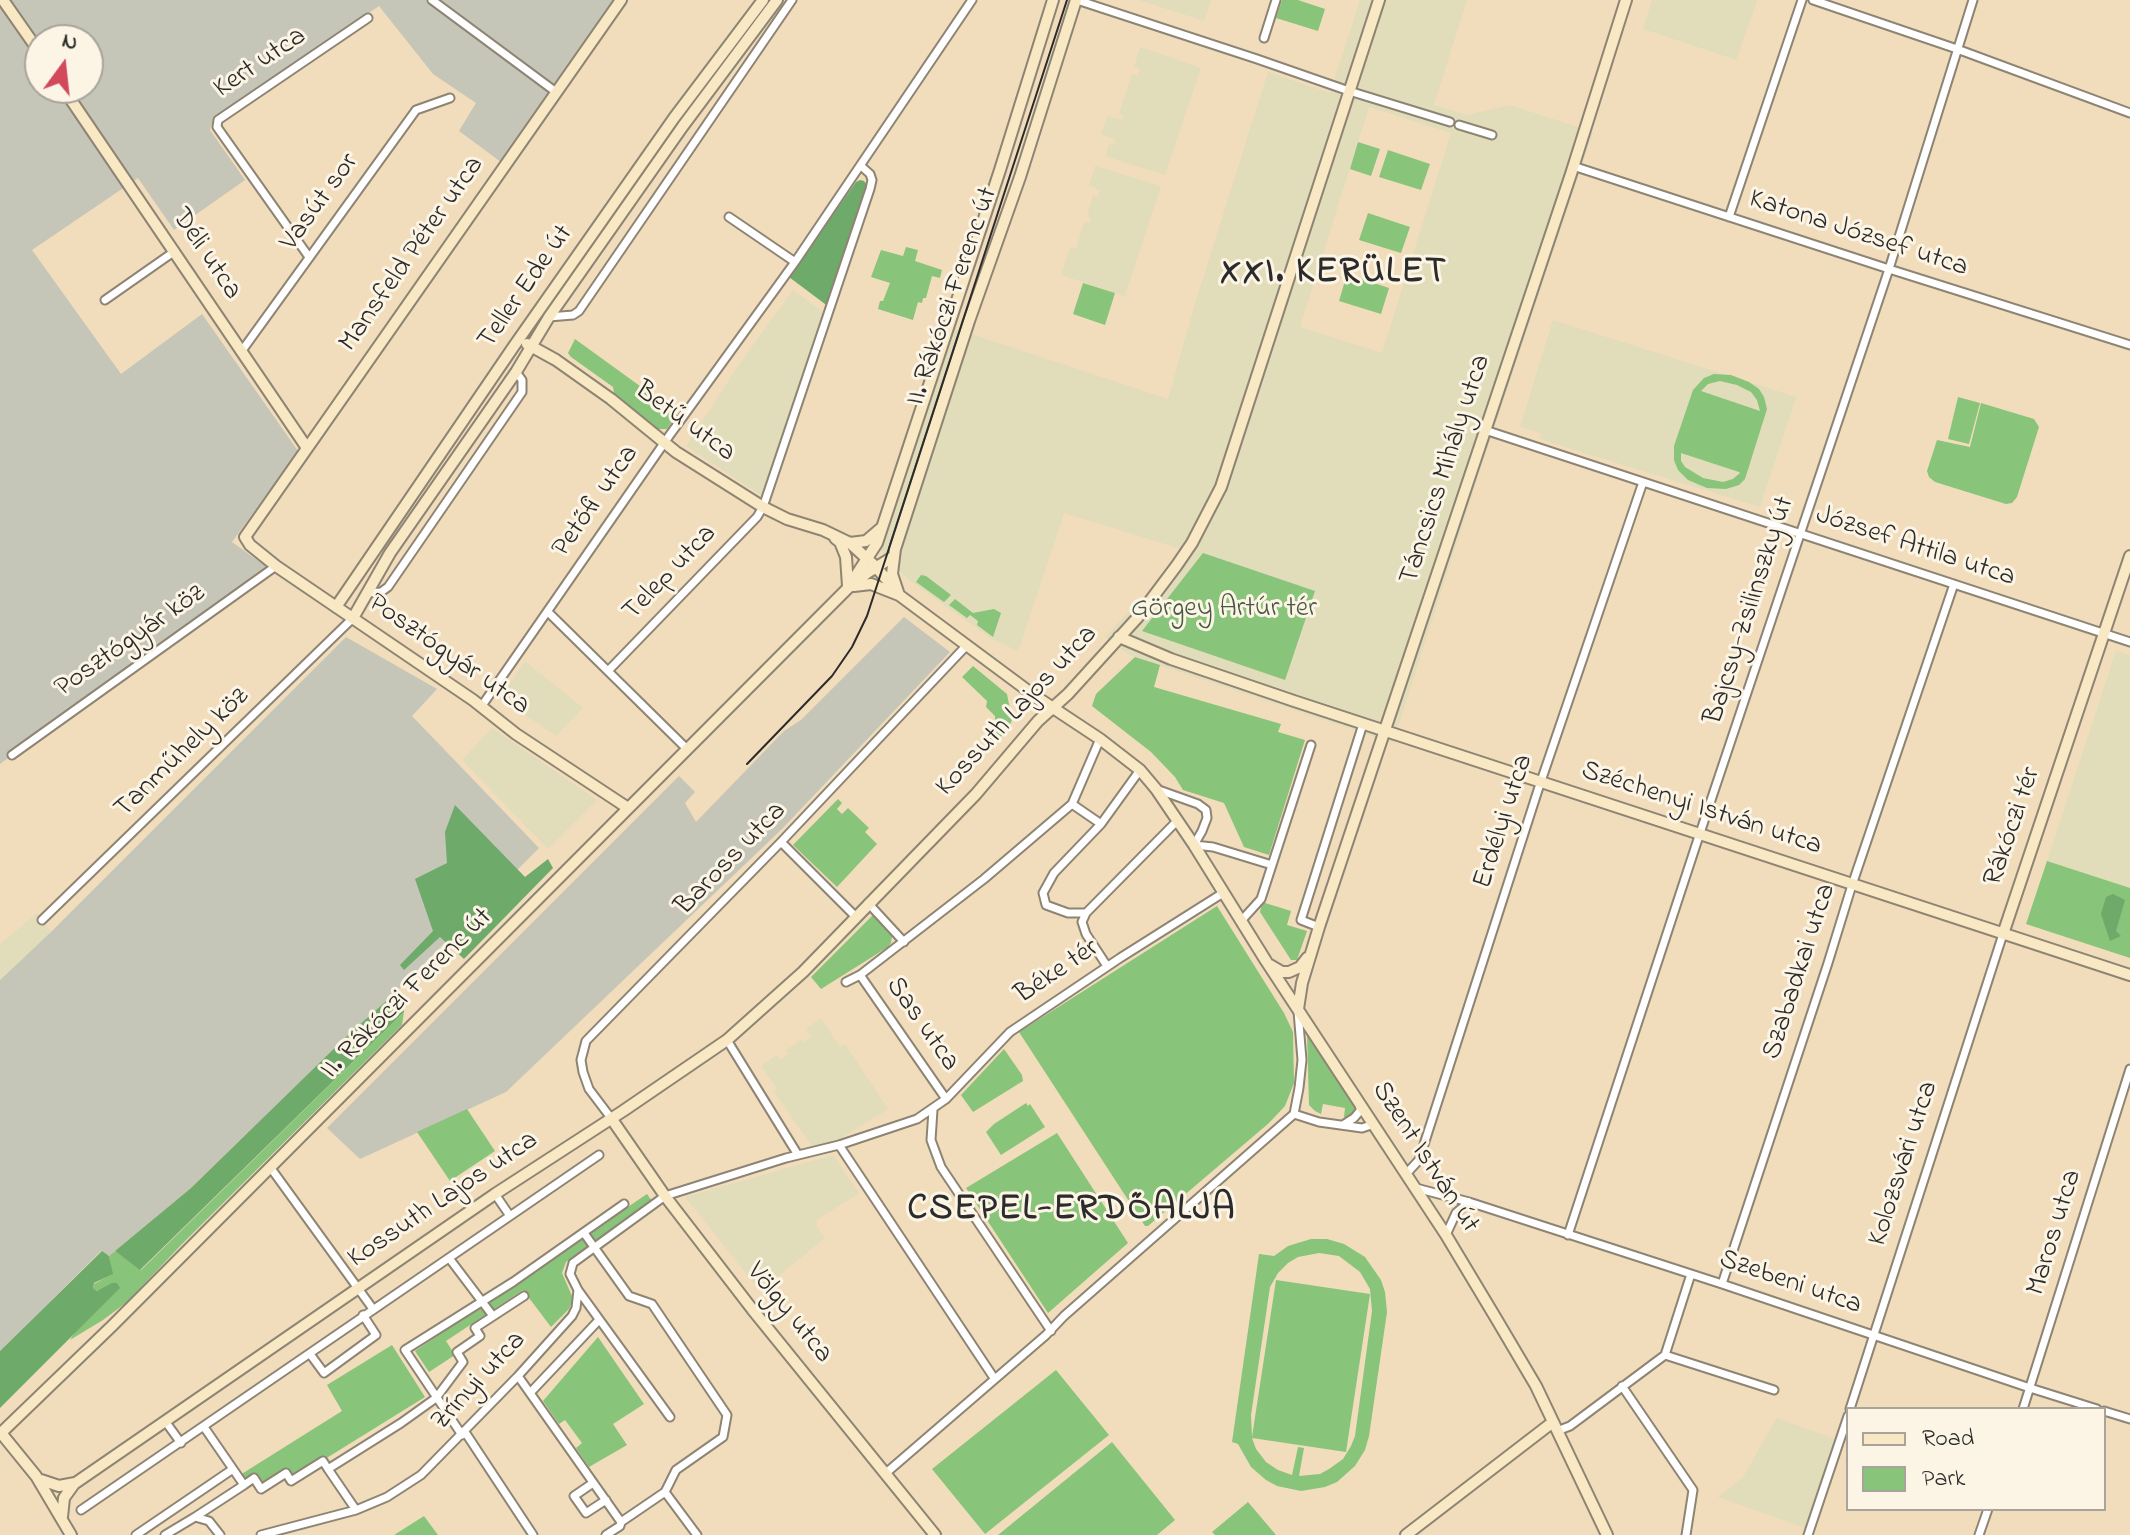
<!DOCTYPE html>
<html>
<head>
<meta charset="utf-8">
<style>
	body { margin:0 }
	#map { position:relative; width:2130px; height:1535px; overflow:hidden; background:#f1ddbc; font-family:"Indie Flower",sans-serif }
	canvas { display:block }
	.legend { position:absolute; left:1846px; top:1407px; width:260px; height:104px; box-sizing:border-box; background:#fcf5e5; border:2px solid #a8a49b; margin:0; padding:10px 14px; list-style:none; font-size:24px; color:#2b2b2b }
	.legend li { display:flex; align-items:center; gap:16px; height:40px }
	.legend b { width:40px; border:2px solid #a8a49b }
	.north { position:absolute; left:24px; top:24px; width:80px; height:80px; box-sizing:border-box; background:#fcf5e5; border:2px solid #a8a49b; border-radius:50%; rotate:15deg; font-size:22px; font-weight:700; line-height:32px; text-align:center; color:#2b2b2b }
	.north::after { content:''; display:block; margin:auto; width:28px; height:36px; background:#d1495b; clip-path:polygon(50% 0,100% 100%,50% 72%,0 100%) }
</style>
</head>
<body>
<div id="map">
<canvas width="2130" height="1535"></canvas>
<ul class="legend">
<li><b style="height:10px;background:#f8e8c3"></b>Road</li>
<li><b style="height:22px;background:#88c479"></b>Park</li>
</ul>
<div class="north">N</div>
</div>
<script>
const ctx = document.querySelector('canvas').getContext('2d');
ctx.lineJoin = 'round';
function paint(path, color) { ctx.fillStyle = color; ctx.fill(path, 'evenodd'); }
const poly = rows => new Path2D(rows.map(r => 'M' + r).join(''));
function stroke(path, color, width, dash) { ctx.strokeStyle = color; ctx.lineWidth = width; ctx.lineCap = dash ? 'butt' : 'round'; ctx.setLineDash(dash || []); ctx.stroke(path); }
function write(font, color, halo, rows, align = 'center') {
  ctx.font = font + ' "Indie Flower",sans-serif'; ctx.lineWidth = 6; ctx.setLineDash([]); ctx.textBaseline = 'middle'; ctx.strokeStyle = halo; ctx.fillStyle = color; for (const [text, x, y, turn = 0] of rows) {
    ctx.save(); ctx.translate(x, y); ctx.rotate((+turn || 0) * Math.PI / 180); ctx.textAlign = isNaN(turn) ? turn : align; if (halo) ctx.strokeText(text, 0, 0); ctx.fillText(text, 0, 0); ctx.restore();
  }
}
const built = poly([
	[1139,0,1211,0,1204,21],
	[1360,0,1467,0,1434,105,1467,115,1510,105,1593,132,1475,486,1393,743,1129,655,1105,637,1169,570,1181,549,1064,513,1018,651,992,639,908,579,872,543,944,325,1168,399,1194,307,1268,72,1330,93],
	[1369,107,1451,133,1382,353,1300,327],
	[1652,0,1755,0,1757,1,1736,60,1643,29],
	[1140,47,1201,68,1165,175,1105,156,1109,144,1115,145,1116,140,1101,134,1108,116,1122,120,1124,116,1119,114,1132,74,1138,76,1140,69,1134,67],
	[1095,166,1161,186,1125,296,1061,275,1070,248,1076,249,1084,222,1090,224,1091,218,1087,216,1093,195,1098,197,1100,190,1089,186],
	[793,290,827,315,762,496,686,446,738,366],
	[1553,320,1796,397,1760,507,1552,443,1539,438,1541,433,1520,427],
	[2116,651,2130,655,2130,888,2047,861],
	[525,661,583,708,556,736,500,698],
	[492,728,597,800,548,849,462,760],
	[37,913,51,932,0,979,0,944],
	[821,1018,840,1047,845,1044,888,1109,836,1141,812,1146,774,1092,777,1089,761,1066,777,1055,781,1059,788,1054,785,1051,802,1039,804,1042,811,1037,806,1029],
	[833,1155,859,1193,817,1220,817,1227,825,1238,760,1291,685,1197],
	[1777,1418,1838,1440,1808,1529,1718,1497,1743,1477]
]);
const industrial = poly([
	[0,0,616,0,501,162,459,131,476,103,433,74,379,6,213,119,210,130,245,180,174,230,138,178,32,250,121,374,202,314,298,451,232,542,268,568,0,764],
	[40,40,88,40,88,88,40,88],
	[904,617,950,652,781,830,506,1092,360,1159,327,1128,679,776,695,792,685,803,696,822,784,731,801,720],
	[346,637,437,689,412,716,539,848,393,995,349,1034,191,1188,109,1256,101,1251,0,1351,0,980,51,932]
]);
const green = poly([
	[1282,0,1298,0,1325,9,1318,31,1276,18],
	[1358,142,1380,149,1371,176,1350,169],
	[1388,150,1430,164,1421,190,1379,177],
	[1368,213,1410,227,1401,253,1359,240],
	[906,247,918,250,915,261,942,270,940,278,932,276,926,298,923,298,922,303,918,302,913,320,878,309,880,301,883,301,890,283,871,277,881,250,903,256],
	[1347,274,1389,288,1381,314,1339,301],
	[1083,283,1115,293,1105,325,1073,314],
	[575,339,673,410,677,415,667,429,656,429,614,393,613,387,571,357,568,353],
	[1714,374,1731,375,1749,382,1759,389,1764,397,1767,409,1745,479,1739,485,1726,489,1707,488,1688,480,1678,470,1674,460,1674,446,1693,390,1704,378],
	[1720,381,1737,385,1751,392,1757,400,1760,411,1701,391,1708,384],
	[1681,453,1739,472,1740,473,1733,479,1723,482,1703,478,1685,467,1681,461],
	[1958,397,1980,403,1969,444,1948,439],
	[1981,403,2034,419,2039,427,2017,497,2012,503,2006,504,1935,482,1929,477,1927,471,1937,440,1970,447],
	[1203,553,1315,591,1285,680,1142,631],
	[921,575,926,576,951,595,944,602,916,582],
	[955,599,973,613,994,609,1001,613,993,637,977,625,978,621,970,615,967,618,949,605],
	[1135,657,1160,665,1154,687,1281,724,1278,732,1305,740,1269,855,1244,847,1224,803,1183,790,1175,777,1151,752,1092,706,1096,694],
	[973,666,1007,694,1012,720,1008,729,995,743,988,737,996,727,995,716,986,707,987,701,962,677],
	[838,799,842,803,837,809,842,814,848,808,869,828,865,832,877,844,837,887,793,845],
	[2047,861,2130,888,2130,958,2026,924],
	[1262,902,1291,911,1287,925,1307,931,1297,960,1291,960,1260,912],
	[1217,906,1284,1013,1293,1032,1294,1083,1285,1106,1269,1123,1148,1226,1145,1226,1019,1032],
	[873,915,892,936,891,943,888,947,821,989,811,977],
	[404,1012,402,1025,182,1244,127,1302,103,1320,70,1340,102,1289,97,1291,93,1288,94,1284,112,1274,109,1256,115,1251,141,1270],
	[1307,1032,1358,1107,1355,1113,1348,1117,1344,1117,1345,1108,1323,1104,1321,1114,1315,1111,1309,1105],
	[1004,1049,1022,1075,1023,1081,973,1112,961,1095],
	[1026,1103,1028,1106,1030,1104,1045,1127,1001,1155,986,1132,994,1124],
	[467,1109,495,1151,450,1181,417,1132],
	[1057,1133,1128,1243,1048,1313,966,1188],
	[647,1194,652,1201,566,1262,562,1273,572,1296,572,1302,569,1309,551,1327,523,1290,446,1341,455,1355,429,1372,415,1351],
	[1311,1239,1327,1239,1344,1244,1365,1257,1381,1280,1385,1292,1387,1312,1369,1436,1365,1450,1355,1466,1337,1482,1325,1487,1301,1491,1277,1486,1266,1480,1251,1467,1238,1444,1232,1442,1259,1254,1274,1256,1288,1246],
	[1319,1253,1339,1256,1360,1272,1370,1289,1372,1311,1355,1436,1351,1446,1343,1459,1329,1469,1320,1474,1299,1476,1304,1448,1298,1447,1292,1475,1278,1470,1266,1462,1256,1449,1252,1438,1346,1452,1370,1294,1276,1280,1252,1437,1251,1415,1270,1287,1278,1273,1288,1263,1298,1257],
	[598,1337,644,1404,613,1424,627,1445,589,1467,576,1448,582,1443,565,1420,559,1424,543,1401],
	[392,1345,425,1397,325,1459,323,1456,291,1476,288,1470,262,1486,255,1475,245,1481,240,1475,342,1411,327,1385],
	[1056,1370,1109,1435,985,1534,932,1469],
	[1112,1442,1175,1520,1157,1535,998,1535],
	[1248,1502,1276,1535,1215,1535,1212,1532],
	[424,1516,438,1535,394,1535]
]);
const forest = poly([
	[860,180,864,181,868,186,829,307,789,277,856,182],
	[455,805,525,877,548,859,553,868,464,959,440,937,404,970,400,965,433,931,415,879,447,863,445,832],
	[2113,894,2125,900,2116,931,2121,936,2110,941,2101,914,2106,897],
	[393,995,401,1002,404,1012,140,1270,115,1251,191,1188,349,1034],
	[102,1251,109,1256,113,1274,94,1283,93,1288,97,1291,112,1283,117,1283,120,1288,0,1408,0,1351]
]);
const street = poly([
	[432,0,556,92],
	[1813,0,1957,49,2130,113],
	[1080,1,1257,59,1349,91,1450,122],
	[1264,38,1276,0],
	[1459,125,1492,135],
	[1573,166,1889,269,2130,345],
	[729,217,795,262],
	[1729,217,1802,0],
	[309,257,217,127,218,120,368,18],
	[105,300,175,251],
	[549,317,573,315,579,311,792,0],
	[241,352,416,110,450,98],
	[1485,430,2130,642],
	[366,593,381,592,388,587,522,392,522,380,516,372],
	[548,612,687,749],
	[608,671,757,517,763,507,870,189,872,180,870,174,861,166],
	[481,707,669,436,795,262,972,0],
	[12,755,276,566],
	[1156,789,1198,804,1206,810,1207,818,1202,831,1194,845,1213,847,1272,865],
	[1072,804,1100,739],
	[781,842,855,916],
	[868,903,904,942],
	[1086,913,1068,913,1046,905,1043,893,1054,873,1101,824,1140,770],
	[42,920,353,618],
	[1241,921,1261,899,1311,745],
	[1319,927,1301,920,1363,724],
	[1107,966,1086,934,1082,922,1086,913,1178,820],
	[860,975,946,1099],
	[846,982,860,975,984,879,1072,804,1101,824],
	[727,1040,798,1155],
	[933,1110,931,1140,941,1167,1051,1331],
	[1294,1114,1299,1088,1302,1060,1298,1011],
	[1294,1114,1319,1122,1362,1128,1374,1124],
	[611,1118,589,1089,583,1072,581,1060,586,1041,781,842,967,645],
	[1343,1125,1354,1118,1360,1111,1360,1104],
	[839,1145,994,1378],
	[270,1167,373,1309],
	[1406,1174,1419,1160,1538,790,1643,482],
	[1416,1188,1469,1202,1722,1284,2030,1388,2097,1409],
	[495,1194,510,1216],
	[584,1233,629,1296,652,1304,727,1415,723,1437,676,1470,665,1492],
	[1446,1235,1456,1213,1469,1202],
	[1568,1235,1696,845,1889,269,1973,0],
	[449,1258,493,1316],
	[1722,1284,1828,963,1852,885,1954,584],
	[578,1290,670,1417],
	[310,1354,324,1373,376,1335,363,1315],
	[1665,1355,1691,1274],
	[518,1376,621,1522],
	[1622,1386,1693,1490,1686,1535],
	[530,1393,599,1320],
	[1850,1409,2003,934],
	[2023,1409,2130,1069],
	[2104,1411,2130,1419],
	[165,1421,181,1443],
	[1557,1431,1570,1426,1665,1355,1774,1390],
	[465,1432,533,1535],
	[462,1435,405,1350,513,1282,624,1204],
	[328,1469,356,1510],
	[886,1473,1046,1335,1064,1316,1294,1114],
	[593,1483,574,1496,586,1513,606,1500],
	[244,1485,254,1478,261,1489,286,1473,291,1481,323,1461,328,1469,401,1423,436,1398,463,1362,457,1352,480,1336,475,1328,524,1296],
	[665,1492,697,1535],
	[81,1510,599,1155],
	[195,1517,244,1485,204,1427],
	[136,1535,233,1469],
	[165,1535,195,1517,209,1521,220,1535],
	[261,1535,356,1510,387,1497,421,1475,518,1376,572,1316,576,1308,578,1290,570,1274,573,1263,665,1196,786,1158,839,1145,917,1119,946,1099,1010,1032,1120,958,1223,893],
	[606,1535,620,1526,621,1522,665,1492],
	[1808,1535,1848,1416],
	[1979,1535,1988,1509]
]);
const secondary = poly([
	[3,0,40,53],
	[621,0,245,537,250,545,276,566,473,700,516,734,628,808],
	[63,88,307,448],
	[527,344,556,360,611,399,676,452,763,507,787,519,823,530,850,543,876,567,893,587],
	[835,538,840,542,846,557,848,586],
	[850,543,866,541,880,529],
	[853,580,877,543,1000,170,1053,0],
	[854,586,871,584,899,595,1035,696,1100,739,1140,770,1156,789,1194,845,1266,961,1446,1235,1497,1320,1536,1386,1607,1535],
	[899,595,892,574,895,549,969,321,1020,177,1076,0],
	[336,607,514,346,674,118,763,0],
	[353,618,390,553,516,372,549,317,683,126,777,0],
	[1119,637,1171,659,1294,701,2130,975],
	[2003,934,2130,556],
	[1270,965,1282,972,1289,972,1300,967,1307,958],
	[1298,1009,1302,983,1319,927,1571,174,1626,0],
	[611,1118,665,1196,752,1309,935,1535],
	[1,1433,36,1476,71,1535],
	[0,1434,112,1326,848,588,867,573,893,557],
	[41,1480,59,1486,75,1483],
	[62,1517,64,1498,74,1484,495,1194,623,1111,727,1040,803,972,976,794,1038,721,1068,694,1138,617,1177,565,1192,543,1221,487,1379,0],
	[1406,1535,1553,1422]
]);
const tram = poly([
	[747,764,832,676,852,647,867,616,1067,0]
]);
const streetNames = [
	["Kert utca",261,64,-34],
	["Vasút sor",321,203,-54],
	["Katona József utca",1858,235,18],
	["Déli utca",205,255,56],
	["Mansfeld Péter utca",413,255,-55],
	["Teller Ede út",527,288,-55],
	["II. Rákóczi Ferenc út",954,297,-71],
	["Betű utca",684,423,36],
	["Táncsics Mihály utca",1447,470,-72],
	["Petőfi utca",597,502,-55],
	["József Attila utca",1915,548,18],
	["Telep utca",671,574,-46],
	["Bajcsy-Zsilinszky út",1751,611,-72],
	["Posztógyár köz",131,642,-35],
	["Posztógyár utca",448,656,35],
	["Kossuth Lajos utca",1018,712,-47],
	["Tanműhely köz",183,754,-44],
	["Széchenyi István utca",1701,810,18],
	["Erdélyi utca",1505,822,-72],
	["Rákóczi tér",2014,827,-71],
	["Baross utca",732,860,-46],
	["Szabadkai utca",1801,972,-72],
	["Béke tér",1058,973,-34],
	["II. Rákóczi Ferenc út",408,995,-45],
	["Sas utca",921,1025,55],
	["Szent István út",1424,1158,57],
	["Kolozsvári utca",1905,1164,-72],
	["Kossuth Lajos utca",444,1201,-34],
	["Maros utca",2056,1233,-73],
	["Szebeni utca",1790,1284,19],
	["Völgy utca",788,1314,51],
	["Zrínyi utca",480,1382,-47]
];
const parkNames = [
	["Görgey Artúr tér",1224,610]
];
const districtNames = [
	["XXI. KERÜLET",1334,275],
	["CSEPEL-ERDŐALJA",1072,1212]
];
paint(built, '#e1dcba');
paint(industrial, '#c5c5b8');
paint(green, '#88c479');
paint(forest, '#6eaa69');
stroke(street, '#8e8474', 11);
stroke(secondary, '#8e8474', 14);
stroke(street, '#fff', 7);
stroke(secondary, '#f8e8c3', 10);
stroke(tram, '#2b2b2b', 2);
write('28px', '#2b2b2b', '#fcf5e5', streetNames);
write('28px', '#475942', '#fcf5e5', parkNames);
ctx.letterSpacing = '2px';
write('bold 36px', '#2b2b2b', '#fcf5e5', districtNames);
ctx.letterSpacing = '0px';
</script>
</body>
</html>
